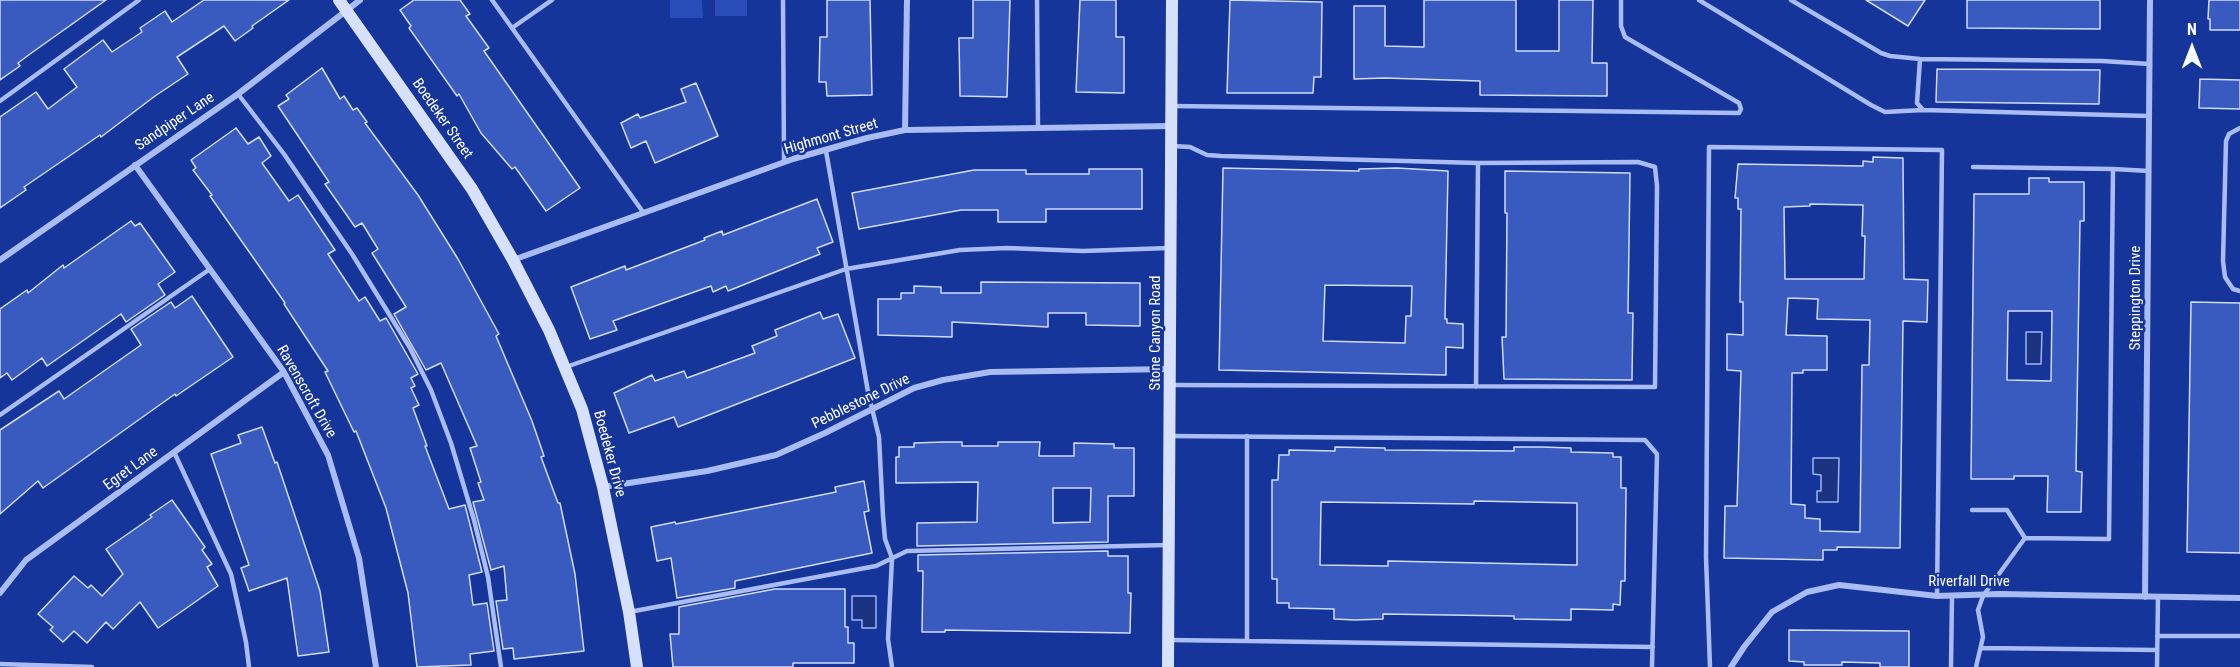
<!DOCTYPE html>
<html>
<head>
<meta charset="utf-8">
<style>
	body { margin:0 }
	#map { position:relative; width:2240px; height:667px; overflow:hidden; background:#15359a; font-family:"Roboto Condensed",sans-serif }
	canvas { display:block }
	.north { position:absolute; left:2162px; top:18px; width:60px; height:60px; -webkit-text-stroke:4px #15359a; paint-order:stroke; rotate:0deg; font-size:16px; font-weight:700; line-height:24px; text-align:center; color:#fff }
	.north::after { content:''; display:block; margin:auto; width:21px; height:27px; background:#fff; clip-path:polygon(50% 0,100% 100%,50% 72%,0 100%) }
</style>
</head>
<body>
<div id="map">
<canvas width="2240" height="667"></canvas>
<div class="north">N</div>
</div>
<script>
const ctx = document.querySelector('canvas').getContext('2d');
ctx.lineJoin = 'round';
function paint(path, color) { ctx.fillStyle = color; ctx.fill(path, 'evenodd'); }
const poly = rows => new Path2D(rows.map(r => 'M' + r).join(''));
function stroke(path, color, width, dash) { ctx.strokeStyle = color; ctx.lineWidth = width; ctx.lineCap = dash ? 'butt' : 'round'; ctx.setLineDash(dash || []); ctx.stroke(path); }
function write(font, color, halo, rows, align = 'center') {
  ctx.font = font + ' "Roboto Condensed",sans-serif'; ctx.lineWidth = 5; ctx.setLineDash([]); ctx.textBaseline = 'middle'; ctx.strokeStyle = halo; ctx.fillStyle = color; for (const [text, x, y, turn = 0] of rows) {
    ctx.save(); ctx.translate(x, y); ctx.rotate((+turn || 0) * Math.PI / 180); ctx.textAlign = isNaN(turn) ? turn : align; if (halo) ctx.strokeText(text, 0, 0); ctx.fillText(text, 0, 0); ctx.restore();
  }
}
const green = poly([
	[670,0,702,0,703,18,670,18],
	[715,0,747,0,747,16,715,16]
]);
const water = poly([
	[2026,332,2042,332,2041,364,2026,364,2026,332],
	[1813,458,1839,458,1838,502,1817,502,1817,491,1821,491,1821,475,1813,474,1813,458],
	[852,596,876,596,876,628,862,628,862,620,852,620,852,596]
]);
const building = poly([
	[0,0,106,0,30,54,18,63,20,66,0,80,0,0],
	[204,0,289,0,252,26,253,28,235,41,224,26,177,57,188,74,155,96,101,137,100,135,24,187,26,190,0,208,0,117,36,92,48,109,77,87,64,69,103,40,112,52,142,32,140,28,165,11,172,22,204,0],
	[414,0,460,0,470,14,466,16,489,48,484,51,580,188,546,211,515,167,512,169,481,133,459,94,457,96,409,28,411,26,400,10,414,0],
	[827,0,870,0,872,95,827,96,826,82,819,82,820,37,827,37,827,0],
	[973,0,1010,0,1007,97,960,96,959,38,973,38,973,0],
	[1080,0,1116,0,1116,37,1124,37,1124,93,1076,92,1080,0],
	[1230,0,1322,2,1321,77,1314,77,1313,93,1227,93,1230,0],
	[1424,0,1516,0,1516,51,1559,51,1559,0,1593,0,1592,63,1607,63,1607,96,1480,95,1480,81,1385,78,1354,79,1354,6,1385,6,1385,46,1424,47,1424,0],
	[1866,0,1925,0,1908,26,1866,0],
	[1967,0,2100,0,2100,29,1967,28,1967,0],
	[2209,0,2240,0,2240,30,2210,30,2210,19,2208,19,2209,0],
	[322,68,340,99,344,96,353,110,357,108,367,122,365,123,418,195,458,259,499,334,496,336,532,421,544,456,541,457,558,503,560,503,575,574,584,651,514,659,513,648,503,649,496,601,507,600,504,566,491,570,473,502,484,500,478,483,481,482,470,448,477,446,441,363,426,370,394,314,406,307,372,253,378,249,362,223,355,227,325,184,329,182,278,106,289,99,286,95,322,68],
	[1937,69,2100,70,2099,104,1936,102,1937,69],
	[2200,79,2240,80,2240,109,2199,108,2200,79],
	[696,83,718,136,655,163,646,141,631,148,621,123,638,114,640,118,686,102,681,89,696,83],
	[236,128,248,144,259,137,271,156,262,163,289,201,298,195,335,250,328,254,359,301,365,297,380,321,386,318,418,374,411,378,415,386,411,388,419,405,413,408,427,446,425,446,449,509,465,505,482,572,469,575,473,605,487,603,494,651,470,654,471,665,417,667,408,593,386,508,356,431,354,432,325,372,328,371,284,304,285,303,210,196,212,195,193,170,196,168,191,160,236,128],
	[1873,157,1903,158,1904,279,1928,280,1927,322,1903,321,1900,548,1837,547,1837,550,1823,550,1823,560,1724,558,1725,506,1737,506,1741,371,1727,370,1727,334,1743,335,1743,302,1740,302,1741,209,1738,209,1738,198,1735,198,1738,164,1863,166,1863,161,1873,162,1873,157],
	[1810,204,1863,205,1862,236,1865,236,1864,279,1785,279,1784,207,1810,206,1810,204],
	[1788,298,1818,299,1817,319,1870,320,1869,365,1862,365,1860,532,1820,531,1820,519,1805,518,1805,505,1791,504,1792,373,1803,373,1803,370,1827,370,1827,336,1786,335,1788,298],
	[1223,168,1359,171,1359,169,1397,168,1448,171,1445,319,1447,319,1447,323,1463,324,1463,348,1446,347,1446,375,1219,370,1223,168],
	[1325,285,1412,286,1411,316,1406,316,1405,343,1323,341,1325,285],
	[1089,169,1142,169,1142,209,1046,209,1046,222,998,222,998,210,961,210,859,229,852,193,974,170,1026,170,1026,174,1089,174,1089,169],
	[1505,171,1630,173,1628,313,1633,313,1632,380,1504,379,1502,337,1506,337,1507,213,1505,213,1505,171],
	[2029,178,2049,178,2049,182,2084,182,2084,221,2080,221,2076,471,2082,472,2081,512,2047,512,2048,476,2014,476,2014,479,1971,479,1974,194,2029,194,2029,178],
	[2008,311,2052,311,2051,381,2007,380,2008,311],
	[817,199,833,242,817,248,820,254,728,291,726,286,713,292,711,286,613,321,617,330,590,339,571,287,625,266,626,270,705,240,704,238,722,231,723,235,817,199],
	[131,221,135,226,140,223,175,272,158,284,165,295,126,322,121,314,47,366,42,358,12,380,7,373,0,378,0,309,27,290,28,293,63,265,64,268,131,221],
	[981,282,1140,283,1140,326,1086,325,1086,313,1048,313,1048,327,952,322,952,337,878,335,878,299,901,299,901,293,914,293,914,286,941,287,941,293,981,293,981,282],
	[192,296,233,357,176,396,175,394,43,488,38,481,0,514,0,430,59,391,64,399,141,345,131,329,171,302,175,308,192,296],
	[2191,302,2240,303,2240,553,2187,552,2191,302],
	[820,312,823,319,838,314,855,358,678,427,674,417,629,433,614,393,652,375,655,381,684,371,687,378,755,353,752,346,777,336,775,330,820,312],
	[262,427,275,463,277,462,320,591,329,652,298,656,287,578,249,591,241,568,249,565,211,454,241,443,238,435,262,427],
	[944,442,962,442,962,446,998,446,998,442,1040,442,1039,456,1074,456,1074,443,1114,444,1114,448,1134,448,1134,496,1108,496,1108,542,917,546,917,523,977,522,978,482,896,483,896,457,899,457,899,447,914,447,914,443,944,442],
	[1053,488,1091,488,1090,522,1053,523,1053,488],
	[1335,447,1385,448,1385,450,1514,451,1514,447,1542,447,1571,448,1571,452,1613,453,1613,457,1621,457,1621,488,1626,488,1625,581,1621,581,1620,605,1613,604,1613,610,1571,609,1571,620,1514,619,1514,616,1383,614,1383,619,1355,620,1334,619,1334,609,1289,608,1289,603,1277,603,1277,579,1272,579,1272,480,1278,480,1279,455,1289,455,1289,450,1335,451,1335,447],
	[1474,501,1577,503,1577,565,1388,561,1388,566,1320,565,1321,502,1474,504,1474,501],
	[864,481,869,511,864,512,872,553,735,581,735,588,677,598,671,558,657,561,651,527,675,522,676,524,836,492,835,487,864,481],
	[172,500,205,547,202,550,212,564,207,567,218,586,158,628,140,602,113,629,106,622,87,643,74,631,63,642,50,630,53,627,38,614,74,576,88,588,91,585,102,596,123,574,106,549,152,517,150,515,172,500],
	[1108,551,1108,556,1128,556,1128,593,1131,593,1130,633,945,630,945,632,922,632,923,571,918,571,918,555,1108,551],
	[775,589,845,589,845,627,848,627,848,643,854,643,854,663,793,663,793,667,673,667,670,634,679,634,679,607,775,589],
	[1789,630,1909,631,1909,667,1880,667,1880,663,1842,662,1842,665,1804,665,1804,662,1789,661,1789,630]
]);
const lane = poly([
	[492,0,643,212],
	[783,0,784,162],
	[1037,0,1038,127],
	[1699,0,1871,105,1885,112,1923,110,2149,116],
	[1791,0,1881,53,1890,56,1920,59,2102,61,2150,64],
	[512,28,552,0],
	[1920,59,1917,103,1923,110],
	[238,94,284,154,352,254,410,348,431,390,451,443,474,520,488,577,501,667],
	[0,101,139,0],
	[1172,106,1739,113,1741,109,1739,103,1625,37,1621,26,1621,0],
	[2240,128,2229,134,2226,141,2223,261,2225,277,2233,289,2240,291],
	[826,151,868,392,879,437,883,516,885,539,892,558,888,639,892,667],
	[1973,167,2113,169,2109,539,2025,538],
	[2113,169,2149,171],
	[566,367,846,269,960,250,1007,248,1083,251,1169,248],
	[1172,385,1655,387,1657,186,1655,167,1638,162,1478,163,1221,156,1207,155,1190,147,1172,146],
	[1476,387,1478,163],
	[0,415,210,269],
	[1171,436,1645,440,1657,454,1652,667],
	[174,452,231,574,246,642,249,667],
	[1972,510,2007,510,2025,538],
	[629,612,876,566,907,551,1168,545],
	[2157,636,2240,636],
	[1169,640,1247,641,1247,436],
	[1247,641,1653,647],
	[1981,648,2157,650],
	[0,664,92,667],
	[1710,667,1706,557,1709,147,1942,150,1937,596],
	[1951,667,1952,596],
	[1976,667,1983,637,1978,610,1983,596,2025,538],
	[2157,667,2158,597]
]);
const street = poly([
	[905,130,907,0],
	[135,165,284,372,328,455,359,558,376,667],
	[0,260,238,94,360,0],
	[513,260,793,159,867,138,905,130,1172,126],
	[603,487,707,471,776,455,825,433,914,388,943,380,990,372,1171,369],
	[0,593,26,560,284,372],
	[2145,597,2150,0],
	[1731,667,1744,647,1772,612,1807,592,1839,585,1937,596,1999,594,2240,598]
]);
const secondary = poly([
	[339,0,472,189,513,260,549,330,582,409,603,487,629,612,637,667],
	[1168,667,1172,0]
]);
const streetNames = [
	["Boedeker Street",442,119,55],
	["Sandpiper Lane",175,122,-34],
	["Highmont Street",831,137,-16],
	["Steppington Drive",2136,298,-90],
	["Stone Canyon Road",1156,333,-90],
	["Ravenscroft Drive",306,392,60],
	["Pebblestone Drive",861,402,-26],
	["Boedeker Drive",609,454,75],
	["Egret Lane",131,469,-36],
	["Riverfall Drive",1969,582]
];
paint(green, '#284db8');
paint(water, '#1b3381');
stroke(water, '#9bb4f5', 1.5);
paint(building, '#395bc0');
stroke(building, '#d1dcfd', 1.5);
stroke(lane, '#a9bcf3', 4.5);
stroke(street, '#a9bcf3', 6);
stroke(secondary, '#d8e1fc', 12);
write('15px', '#fff', '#15359a', streetNames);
</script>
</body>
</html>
